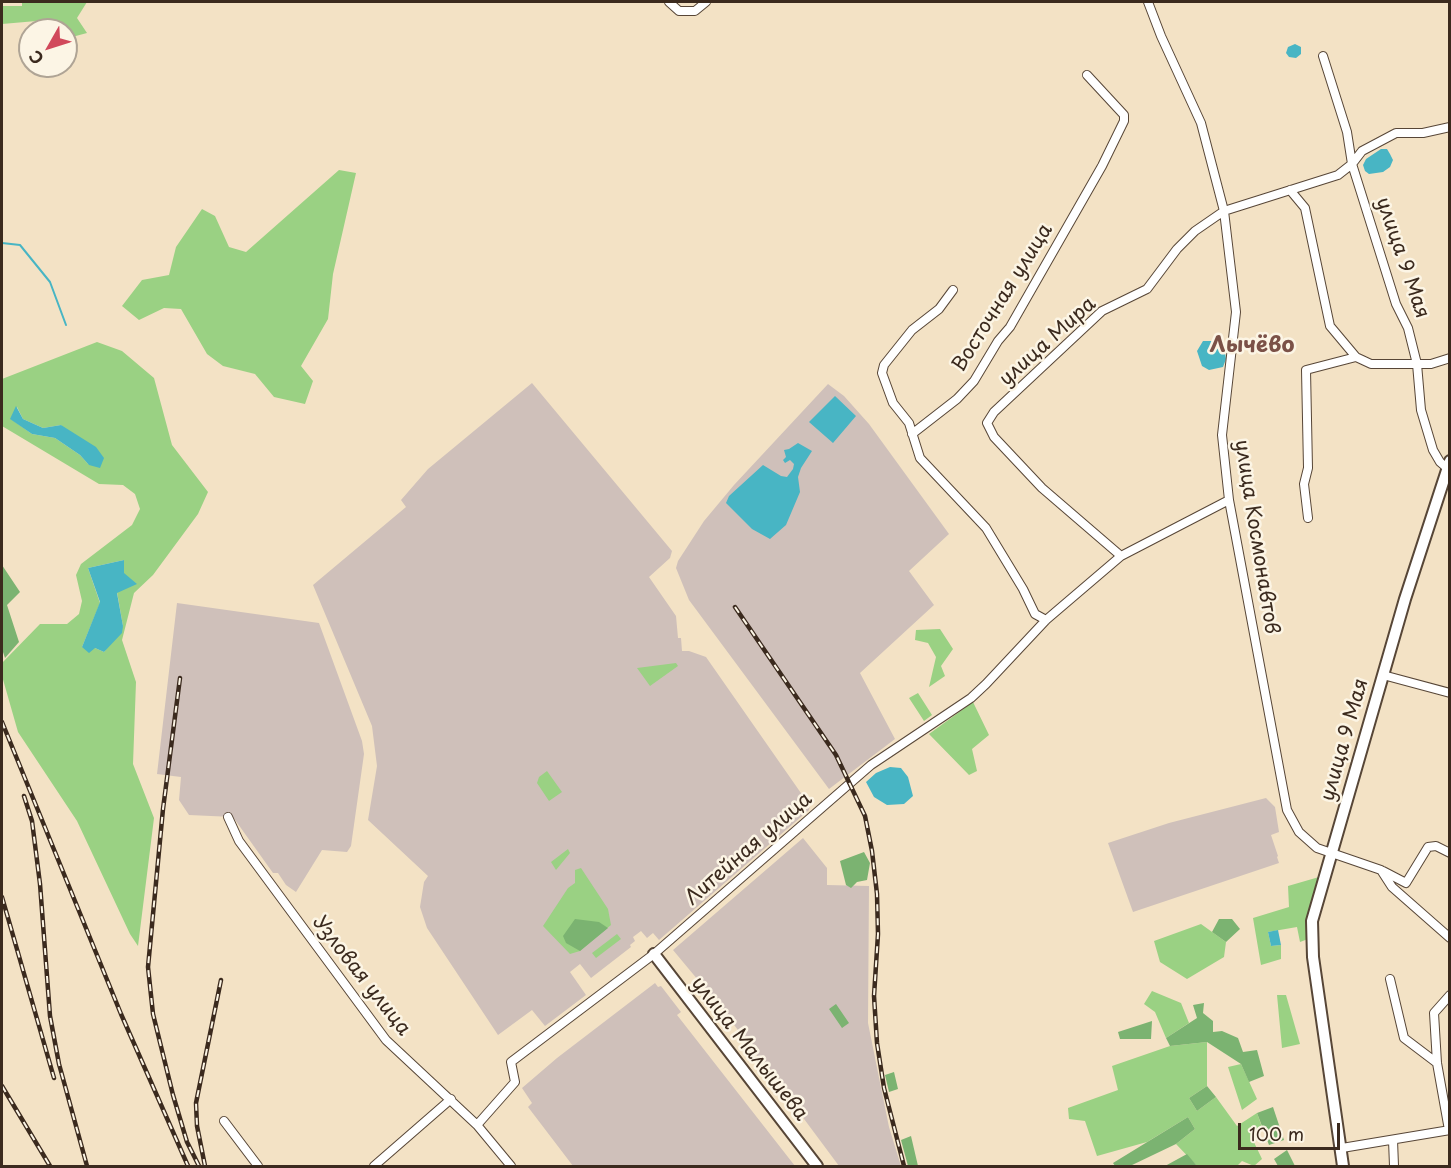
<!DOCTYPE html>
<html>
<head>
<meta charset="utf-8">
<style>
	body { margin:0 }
	#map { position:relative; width:1451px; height:1168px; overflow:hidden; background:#f3e2c5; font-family:"Playpen Sans",sans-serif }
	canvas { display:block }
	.frame { position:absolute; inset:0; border:3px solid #3b2a1e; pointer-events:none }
	.north { position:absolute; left:18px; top:18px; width:60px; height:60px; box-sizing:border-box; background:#fcf5e5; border:2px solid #afa495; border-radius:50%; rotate:231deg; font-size:16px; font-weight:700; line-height:24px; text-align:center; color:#3b2a1e }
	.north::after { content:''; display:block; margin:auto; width:21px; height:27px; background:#d1495b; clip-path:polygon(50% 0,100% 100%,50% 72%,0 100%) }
	.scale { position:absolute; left:1238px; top:1123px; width:102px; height:27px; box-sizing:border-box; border:3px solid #3b2a1e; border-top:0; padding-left:8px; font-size:18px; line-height:21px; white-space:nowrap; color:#3b2a1e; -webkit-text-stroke:4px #fcf5e5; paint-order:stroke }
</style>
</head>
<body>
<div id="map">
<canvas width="1451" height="1168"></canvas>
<div class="frame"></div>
<div class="north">С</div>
<div class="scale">100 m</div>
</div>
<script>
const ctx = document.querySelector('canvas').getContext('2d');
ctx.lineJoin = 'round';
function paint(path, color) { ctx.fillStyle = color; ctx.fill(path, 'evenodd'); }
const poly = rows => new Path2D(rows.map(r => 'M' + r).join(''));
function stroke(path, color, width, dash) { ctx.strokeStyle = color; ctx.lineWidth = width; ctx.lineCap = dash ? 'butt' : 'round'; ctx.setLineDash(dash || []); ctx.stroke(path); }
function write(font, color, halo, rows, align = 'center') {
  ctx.font = font + ' "Playpen Sans",sans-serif'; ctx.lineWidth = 5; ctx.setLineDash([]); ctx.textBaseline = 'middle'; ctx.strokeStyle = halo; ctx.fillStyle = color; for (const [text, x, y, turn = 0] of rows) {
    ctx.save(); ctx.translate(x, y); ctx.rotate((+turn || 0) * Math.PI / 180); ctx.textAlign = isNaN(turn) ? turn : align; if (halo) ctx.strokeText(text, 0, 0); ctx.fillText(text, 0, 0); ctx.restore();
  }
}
const industrial = poly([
	[532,383,672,551,670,558,649,577,676,616,678,638,681,638,682,651,689,651,706,657,810,806,809,810,659,940,653,933,647,938,641,931,633,937,635,941,630,945,631,947,591,978,580,964,570,972,586,995,545,1026,532,1010,498,1035,427,928,420,907,424,882,428,876,368,820,377,766,372,726,313,585,406,507,401,500,428,469],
	[828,384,844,396,869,424,949,534,909,571,934,605,860,673,895,739,829,789,689,600,676,568,678,561,704,521,734,485],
	[177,603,319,623,362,741,364,754,351,846,347,852,322,850,296,892,286,885,278,873,273,873,233,817,189,815,179,800,181,777,157,774],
	[1266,798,1275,807,1279,832,1271,835,1278,856,1277,857,1279,863,1133,912,1108,843,1169,823],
	[803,838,827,868,827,885,869,886,868,1023,889,1127,901,1166,839,1166,723,1010,673,950],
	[655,983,658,987,661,986,681,1012,677,1015,795,1166,573,1166,528,1107,532,1103,522,1088,557,1058]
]);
const green = poly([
	[22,2,87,2,77,18,87,33,72,37,66,33,66,30,62,30,48,20,2,24,2,6,22,6],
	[339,170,356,173,333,274,328,319,301,366,313,381,305,404,274,397,255,374,223,366,207,354,181,309,164,308,139,320,122,306,142,280,169,275,176,247,202,209,215,216,229,247,246,252],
	[97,342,122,351,154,378,172,445,208,492,198,514,153,575,134,593,122,640,136,682,133,764,154,818,138,946,130,934,77,821,18,732,2,676,2,663,40,624,67,624,79,614,82,601,76,575,81,564,132,525,140,509,135,494,123,485,99,484,2,426,2,379],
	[17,407,23,419,43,428,61,425,89,465,80,455,55,438,32,434,11,419],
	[124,560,124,573,117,592,123,626,104,652,95,648,82,647,100,603,88,568],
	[940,629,953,649,941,666,945,676,929,687,936,657,928,643,915,640,916,630],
	[676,663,678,666,650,686,637,668],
	[918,693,932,715,924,721,909,698],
	[973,702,989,735,972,749,977,771,969,775,929,734],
	[547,771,562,792,549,801,537,783,539,777],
	[568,849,570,853,556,870,551,862],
	[581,868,608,909,611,925,580,951,570,954,543,926,568,888,575,883,575,870],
	[1319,877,1308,939,1300,942,1297,927,1268,932,1271,946,1281,945,1281,959,1261,965,1253,918,1289,907,1288,886],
	[1201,924,1226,942,1224,957,1187,979,1160,962,1154,941],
	[617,934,621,939,596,958,592,953],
	[1152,991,1181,1003,1189,1023,1166,1038,1155,1012,1144,1004],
	[1277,995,1286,995,1300,1044,1282,1048],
	[1207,1042,1207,1086,1189,1098,1197,1111,1216,1097,1237,1126,1257,1113,1263,1130,1251,1136,1262,1159,1254,1166,1242,1161,1237,1166,1197,1166,1176,1144,1195,1129,1188,1117,1147,1142,1097,1156,1085,1121,1069,1119,1068,1108,1118,1090,1112,1066,1170,1046],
	[1241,1064,1257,1099,1242,1110,1228,1067]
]);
const forest = poly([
	[2,565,20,592,7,605,19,642,5,658,2,649],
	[864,852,870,863,867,880,857,882,851,888,846,885,840,861],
	[575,919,599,922,608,928,580,951,566,943,563,936],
	[1219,919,1232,919,1240,929,1226,942,1212,932],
	[1204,1003,1203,1013,1213,1021,1213,1032,1222,1031,1238,1038,1243,1052,1257,1050,1264,1076,1249,1082,1241,1064,1207,1042,1170,1046,1166,1038,1197,1018,1193,1005],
	[836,1004,849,1023,842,1028,829,1009],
	[1152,1021,1151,1039,1120,1039,1118,1032],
	[894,1072,898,1089,889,1092,885,1075],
	[1207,1086,1216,1097,1197,1111,1189,1098],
	[1273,1107,1284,1140,1269,1145,1257,1113],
	[1188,1117,1195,1129,1176,1144,1130,1166,1115,1166,1113,1163],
	[911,1136,918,1166,908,1166,901,1140],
	[1287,1150,1295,1166,1278,1166,1274,1159],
	[1187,1154,1197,1166,1165,1166]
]);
const water = poly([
	[1295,44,1301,47,1301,54,1296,58,1289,57,1286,53,1288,47],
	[1381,149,1387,149,1390,154,1393,160,1390,167,1383,172,1369,174,1365,171,1363,165,1366,159],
	[1203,341,1223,341,1226,359,1223,367,1209,370,1202,366,1197,351],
	[835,396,856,416,833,443,809,422],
	[16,406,23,419,43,428,61,425,96,447,104,458,100,468,89,465,80,455,55,438,32,434,10,419],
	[798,443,812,451,801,468,798,477,800,492,786,525,770,539,752,529,726,503,729,496,763,465,781,476,787,477,793,469,794,464,790,460,785,463,783,460,786,457,784,450,789,449],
	[124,560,124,573,137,584,117,593,123,626,122,633,104,652,95,648,89,653,82,647,100,602,88,568],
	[890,767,901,768,908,777,913,796,904,804,887,805,874,797,866,782,876,773],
	[1278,930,1281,945,1271,946,1268,932]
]);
const stream = poly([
	[2,243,20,245,50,282,66,325]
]);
const street = poly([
	[669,2,679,11,695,11,706,2],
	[1148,2,1161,36,1201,123,1224,211,1236,312,1222,435,1229,500,1287,810,1299,832,1317,848,1381,870,1392,887,1450,938],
	[1323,56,1347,132,1352,164,1396,304,1408,328,1417,364,1421,410,1433,450,1440,462,1447,468],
	[1290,190,1305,208,1330,326,1356,357,1371,364,1431,364,1450,358],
	[953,290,939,309,912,330,884,365,882,373,893,403,909,423,920,458,986,528,1023,589,1035,614,1046,620],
	[912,434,957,399,974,381,998,341,1010,327,1102,166,1124,121,1124,115,1087,75],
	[1308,518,1304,484,1308,468,1306,370,1356,357],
	[1121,556,1042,488,994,437,987,423,994,412,1102,311,1147,289,1177,249,1195,231,1224,211,1338,175,1352,164,1362,151,1396,133,1423,133,1450,127],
	[1383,675,1450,693],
	[228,817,239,841,386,1040,477,1125,511,1166],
	[1383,871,1406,883,1428,847,1436,846,1450,853],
	[1390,979,1404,1038,1437,1063],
	[224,1121,258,1166],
	[477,1125,515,1082,511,1062,654,954,871,765,971,698,986,684,1046,620,1121,556,1229,500],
	[1449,1130,1437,1063,1434,1013,1450,995],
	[1393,1140,1394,1166],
	[1342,1148,1450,1130],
	[374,1166,451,1099]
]);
const secondary = poly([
	[654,954,817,1166],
	[1343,1166,1313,957,1312,921,1405,599,1450,461]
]);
const rail = poly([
	[735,607,836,755,865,816,872,851,877,894,878,934,874,996,877,1043,884,1088,904,1166],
	[180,678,163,809,148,967,153,1014,173,1095,187,1142,199,1166],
	[2,722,121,1014,188,1166],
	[24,796,32,821,40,884,50,1016,59,1064,87,1166],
	[2,897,54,1078],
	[2,1086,50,1166],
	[205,1166,197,1126,196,1103,221,980]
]);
const streetNames = [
	["улица 9 Мая",1402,258,71],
	["Восточная улица",1003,298,-58],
	["улица Мира",1048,342,-42],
	["улица Космонавтов",1256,537,81],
	["улица 9 Мая",1345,740,-74],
	["Литейная улица",749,849,-41],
	["Узловая улица",361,976,52],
	["улица Малышева",749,1049,52]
];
const quarterNames = [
	["Лычёво",1252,346]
];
paint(industrial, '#cfc0ba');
paint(green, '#9ad183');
paint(forest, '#7bb371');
paint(water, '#48b5c4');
stroke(stream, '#48b5c4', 2);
stroke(street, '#574637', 10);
stroke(secondary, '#574637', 14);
stroke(street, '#fff', 8);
stroke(secondary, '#fff', 10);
stroke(rail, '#3b2a1e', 4.5);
stroke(rail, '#fcf5e5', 2, [7]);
write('20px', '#3b2a1e', '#fcf5e5', streetNames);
write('bold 22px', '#7b5147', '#fcf5e5', quarterNames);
</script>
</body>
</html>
